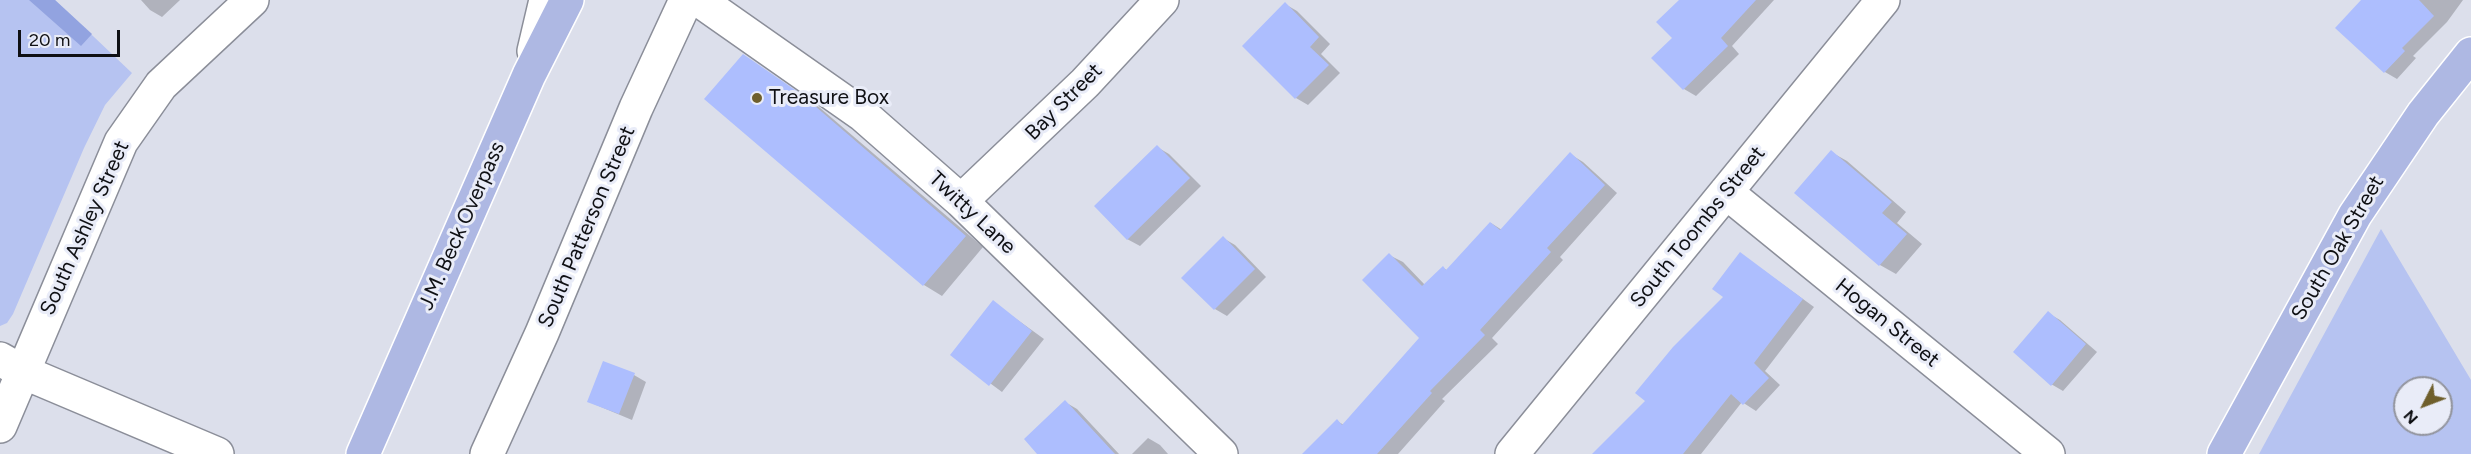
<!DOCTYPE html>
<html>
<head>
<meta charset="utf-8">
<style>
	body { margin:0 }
	#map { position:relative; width:2471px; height:454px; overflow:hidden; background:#dcdfeb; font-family:Figtree,sans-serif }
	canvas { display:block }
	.north { position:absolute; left:2393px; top:376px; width:60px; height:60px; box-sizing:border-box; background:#e9ecf8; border:2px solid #92949d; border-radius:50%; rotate:228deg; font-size:16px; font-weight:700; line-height:24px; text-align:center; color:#0f1014 }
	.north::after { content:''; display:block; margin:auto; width:21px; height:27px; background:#6f5f2c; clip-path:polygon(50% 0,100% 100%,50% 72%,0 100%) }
	.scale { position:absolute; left:18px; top:30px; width:102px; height:27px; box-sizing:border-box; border:3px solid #0f1014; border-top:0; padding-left:8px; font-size:18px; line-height:21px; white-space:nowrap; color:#0f1014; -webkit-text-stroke:4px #e9ecf8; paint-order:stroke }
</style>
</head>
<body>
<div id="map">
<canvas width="2471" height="454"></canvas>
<div class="north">N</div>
<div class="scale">20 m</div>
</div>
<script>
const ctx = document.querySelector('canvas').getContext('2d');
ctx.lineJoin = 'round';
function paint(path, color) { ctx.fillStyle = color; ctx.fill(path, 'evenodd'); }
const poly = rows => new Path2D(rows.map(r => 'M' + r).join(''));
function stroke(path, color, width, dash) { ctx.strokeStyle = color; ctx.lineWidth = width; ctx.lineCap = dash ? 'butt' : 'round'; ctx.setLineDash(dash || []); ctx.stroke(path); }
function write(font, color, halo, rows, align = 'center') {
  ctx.font = font + ' Figtree,sans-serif'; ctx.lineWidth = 6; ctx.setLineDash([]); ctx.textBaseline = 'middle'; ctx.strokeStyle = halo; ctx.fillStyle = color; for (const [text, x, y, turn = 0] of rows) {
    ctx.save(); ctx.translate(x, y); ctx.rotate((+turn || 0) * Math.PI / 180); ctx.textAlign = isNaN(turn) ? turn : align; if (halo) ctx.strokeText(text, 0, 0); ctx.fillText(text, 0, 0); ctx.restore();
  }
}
const green = poly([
	[0,0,55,0,132,73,105,105,84,148,13,314,7,323,0,326],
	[2381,229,2471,380,2471,454,2259,454],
	[2405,388,2441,388,2441,424,2405,424]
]);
const forest = poly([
	[29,0,55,0,92,34,81,46]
]);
const shadow = poly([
	[141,0,180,0,162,17,150,10],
	[1681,0,1774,0,1732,46,1739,54,1696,96,1684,89,1653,58,1674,38],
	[2363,0,2463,0,2447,22,2413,56,2416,58,2397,79,2385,72,2337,28],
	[1285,4,1297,11,1330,44,1321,54,1340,73,1308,105,1296,98],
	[743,56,819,107,983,247,942,296,924,285,706,99],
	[1157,147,1169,154,1201,186,1140,246,1127,239],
	[1831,152,1847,161,1906,212,1897,223,1922,244,1896,274,1880,265,1796,193],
	[1570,154,1583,162,1617,193,1560,257,1563,260,1492,338,1498,344,1442,399,1445,401,1398,454,1304,454,1337,421,1344,425,1421,338,1389,255,1403,262,1425,285,1443,268,1447,270,1491,223,1502,230],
	[1223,238,1235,245,1266,277,1227,316,1215,309],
	[1741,254,1814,307,1765,371,1780,385,1756,411,1742,402,1701,454,1597,454,1647,401,1725,297],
	[993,302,1044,339,1002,392,952,355],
	[2048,313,2060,320,2097,352,2063,391,2051,384],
	[634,375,646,382,632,420,589,402],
	[1065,402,1077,409,1119,454,1039,454],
	[1148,438,1160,445,1168,454,1132,454]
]);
const building = poly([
	[1679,0,1756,0,1721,38,1728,46,1683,90,1651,58,1672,38,1656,22],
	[2361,0,2419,0,2434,16,2402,48,2405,51,2384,73,2335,28],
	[1285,2,1319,37,1310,47,1329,65,1295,99,1242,46],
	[743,54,801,94,966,236,923,286,704,99],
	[1157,145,1190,178,1127,240,1094,206],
	[1831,150,1892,202,1882,213,1907,234,1879,266,1794,193],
	[1570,152,1605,185,1547,248,1551,252,1480,330,1485,335,1430,391,1432,393,1377,454,1302,454,1337,419,1342,425,1419,338,1362,280,1389,253,1422,286,1443,266,1446,270,1490,222,1500,230],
	[1223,236,1255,269,1214,310,1181,278],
	[1740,252,1803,299,1754,363,1769,378,1743,405,1731,394,1683,454,1592,454,1645,401,1635,393,1673,347,1723,297,1712,289],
	[993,300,1032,331,989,386,950,355],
	[2048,311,2086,344,2051,386,2013,352],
	[603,361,635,373,619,414,587,402],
	[1065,400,1115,454,1037,454,1024,439]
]);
const minor = poly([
	[699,0,863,115,961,201,1221,454],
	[534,51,546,0],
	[1726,192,2048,454],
	[961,201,1085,83,1162,0],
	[0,359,23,372,217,454],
	[0,426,121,142,161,85,252,0],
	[487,454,542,333,636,108,686,0],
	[1512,454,1883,0]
]);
const major = poly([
	[363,454,529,75,567,0],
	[2224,454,2355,215,2423,114,2471,54]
]);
const markers = [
	[757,98,6,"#6f5f2c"]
];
const poiNames = [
	["Treasure Box",769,98]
];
const streetNames = [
	["Bay Street",1064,102,-45],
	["Twitty Lane",972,213,43],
	["J.M. Beck Overpass",462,226,-66],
	["South Patterson Street",587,227,-67],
	["South Toombs Street",1698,227,-51],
	["South Ashley Street",85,228,-66],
	["South Oak Street",2338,248,-60],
	["Hogan Street",1887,323,39]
];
paint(green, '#b6c3f1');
paint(forest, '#92a3e0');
paint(shadow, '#0003');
paint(building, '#adbefe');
stroke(minor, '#8b8e99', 36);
stroke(major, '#fff', 36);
stroke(minor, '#fff', 33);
stroke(major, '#aeb8e3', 33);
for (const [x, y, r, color] of markers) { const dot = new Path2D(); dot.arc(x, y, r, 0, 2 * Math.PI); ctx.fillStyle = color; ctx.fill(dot); stroke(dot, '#e9ecf8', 2); }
write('21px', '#0f1014', '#e9ecf8', poiNames, 'left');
write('21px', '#0f1014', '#e9ecf8', streetNames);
</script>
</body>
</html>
